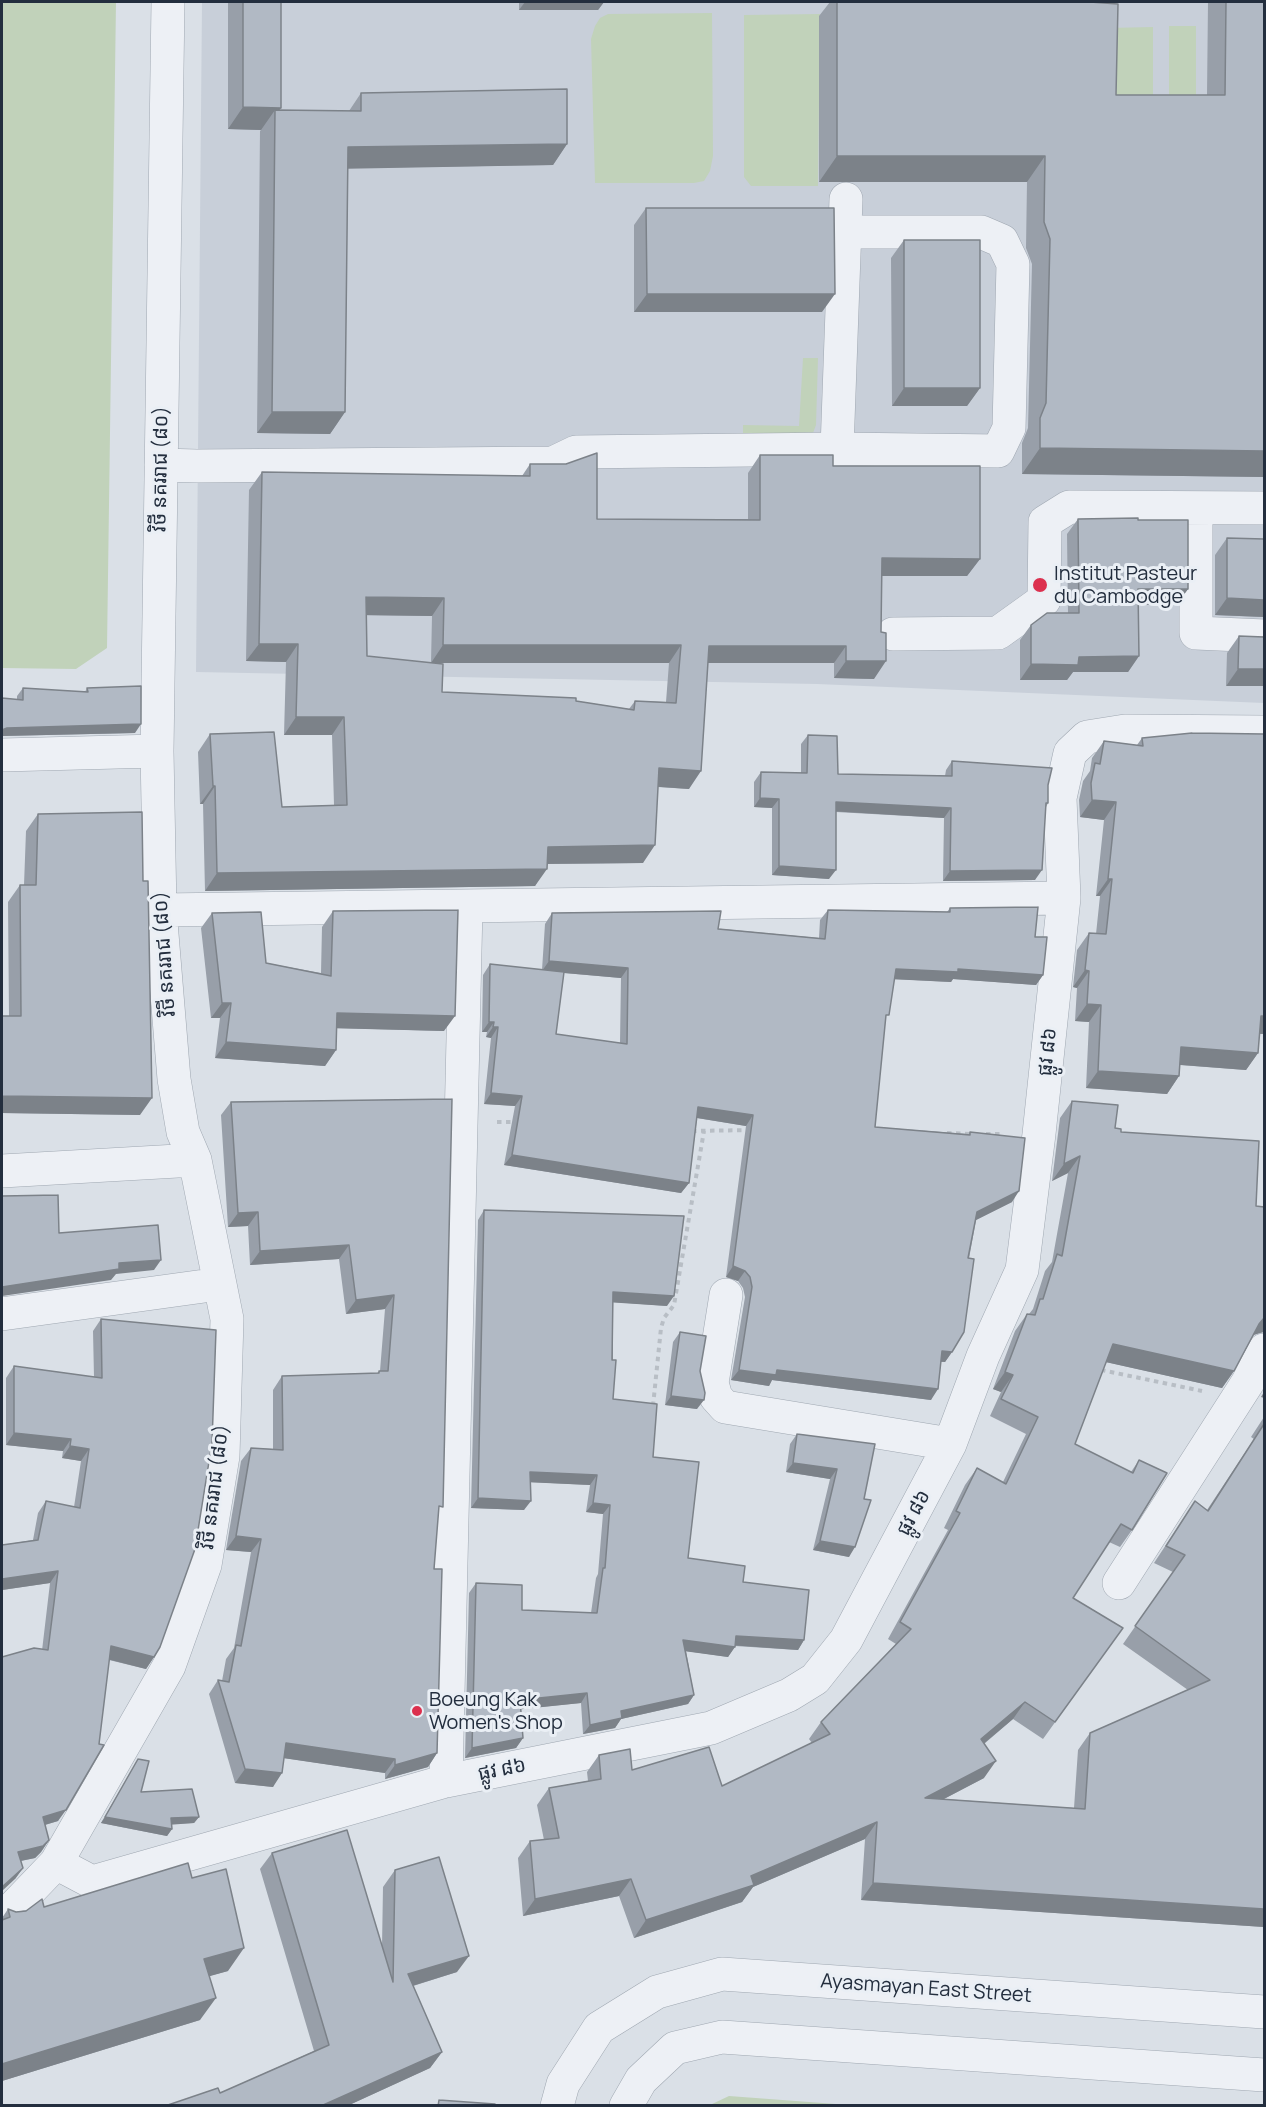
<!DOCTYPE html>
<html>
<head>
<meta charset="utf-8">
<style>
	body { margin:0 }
	#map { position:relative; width:1266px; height:2107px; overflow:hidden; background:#dae0e7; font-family:Manrope,sans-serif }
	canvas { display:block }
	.frame { position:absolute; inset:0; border:3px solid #232e3e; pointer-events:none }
</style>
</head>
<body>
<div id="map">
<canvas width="1266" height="2107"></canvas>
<div class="frame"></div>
</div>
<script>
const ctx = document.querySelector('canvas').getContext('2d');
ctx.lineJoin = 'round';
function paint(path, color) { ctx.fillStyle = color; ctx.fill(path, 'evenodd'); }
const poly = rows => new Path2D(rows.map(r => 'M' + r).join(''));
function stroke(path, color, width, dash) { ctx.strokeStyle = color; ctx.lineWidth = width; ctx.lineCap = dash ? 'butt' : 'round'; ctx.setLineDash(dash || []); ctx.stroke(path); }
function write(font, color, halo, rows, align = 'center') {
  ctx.font = font + ' Manrope,"Noto Sans Khmer",sans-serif'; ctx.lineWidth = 6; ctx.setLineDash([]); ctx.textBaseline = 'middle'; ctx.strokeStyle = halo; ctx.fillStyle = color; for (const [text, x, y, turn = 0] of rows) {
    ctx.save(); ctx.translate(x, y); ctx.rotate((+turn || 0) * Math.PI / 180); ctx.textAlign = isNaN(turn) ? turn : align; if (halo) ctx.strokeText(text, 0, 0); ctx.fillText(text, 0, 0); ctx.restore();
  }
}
const built = poly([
	[202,2,1264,2,1264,703,817,684,196,672]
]);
const green = poly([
	[2,2,116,2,107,648,76,669,2,668],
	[712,13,713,156,710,171,704,181,694,183,595,183,591,39,595,26,600,18,608,14],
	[820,14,818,186,751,186,744,177,744,15],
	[1169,26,1196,26,1196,108,1169,108],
	[1153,27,1153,107,1107,107,1108,28],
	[803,358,818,358,816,425,813,433,743,439,743,425,799,426],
	[729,2096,849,2105,710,2105]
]);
const path = poly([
	[497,1122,517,1122],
	[692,1131,751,1130],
	[947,1133,972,1134],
	[986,1134,1002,1134],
	[1101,1370,1202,1391],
	[653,1406,661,1328,664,1318,674,1305,704,1131]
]);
const minor = poly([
	[837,449,998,451,1009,428,1013,264,1002,241,981,232,846,232],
	[161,465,197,466,553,463,576,452,837,449,846,199],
	[1196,508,1196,633,1264,636],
	[893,634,998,633,1044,600,1045,522,1069,507,1264,508],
	[2,755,157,751],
	[160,910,1064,898],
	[2,1171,195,1160],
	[726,1295,712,1383,716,1397,725,1407,950,1444],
	[2,1314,219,1284],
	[1119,1583,1248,1382,1264,1350],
	[446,1781,466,907],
	[56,1863,92,1882,446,1781,711,1728,789,1695,815,1679,846,1640,950,1444,983,1356,1022,1270,1039,1134,1064,898,1060,798,1070,753,1087,737,1125,731,1264,732],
	[2,1916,8,1913,56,1863,169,1666,205,1565,223,1456,227,1319,195,1160,183,1132,174,1079,160,910,157,751,168,2],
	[557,2106,563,2084,599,2028,657,1992,722,1974,1264,2012],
	[626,2106,641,2080,675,2048,722,2037,1264,2075]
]);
const wall = poly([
	[228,2,281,2,281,108,279,110,349,111,361,93,567,144,553,165,348,168,345,412,330,434,257,433,260,131,261,130,228,129],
	[519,2,604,2,598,10,519,10],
	[830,2,1090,2,1116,95,1207,95,1208,2,1264,2,1264,477,1022,474,1022,443,1028,428,1032,264,1026,248,1027,182,819,182,819,16],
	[646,208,822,312,634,312,634,225],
	[904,240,980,388,967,406,892,406,891,258],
	[760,455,833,466,980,559,967,576,882,576,874,679,834,678,834,663,708,663,689,789,658,787,643,863,547,864,535,886,205,891,203,804,200,804,198,752,210,734,282,807,334,805,332,735,284,735,286,662,246,661,249,490,262,472,522,476,530,464,597,519,748,519,748,473],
	[366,615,432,616,431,663,669,663,666,702,635,701,629,709,576,701,442,692,367,656],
	[1078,519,1138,520,1188,589,1177,604,1138,605,1139,656,1128,672,1073,672,1067,680,1020,680,1020,640,1031,625,1068,613,1067,534],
	[1227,538,1264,617,1215,615,1215,555],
	[1239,636,1264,637,1226,686,1227,653],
	[23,688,85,692,87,688,135,733,2,736,17,699,17,696],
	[1264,734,1264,1034,1259,1034,1258,1053,1246,1070,1180,1065,1179,1076,1167,1094,1086,1088,1089,1022,1075,1021,1077,988,1073,987,1077,950,1089,933,1096,934,1100,896,1096,896,1104,820,1080,817,1079,800,1083,781,1090,771,1092,758,1104,741,1137,745,1142,738],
	[808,735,838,774,945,776,946,770,952,761,1048,785,1048,803,1046,807,1035,880,943,881,944,818,836,812,829,879,772,875,772,808,754,807,754,782,761,772,801,773,801,744],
	[38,814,140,1115,2,1113,2,1016,9,1016,8,902,20,885,24,885,26,831],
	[950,908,1035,937,1043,975,1036,985,953,979,951,982,894,979,885,1020,875,1127,969,1134,970,1132,1012,1202,976,1220,952,1352,945,1362,941,1362,931,1400,772,1380,769,1386,731,1380,745,1297,743,1288,738,1281,726,1277,746,1126,697,1118,689,1183,681,1193,504,1165,515,1106,484,1104,491,1038,486,1037,487,1032,482,1032,483,975,490,964,542,970,545,924,552,913,819,938,820,920,828,910,947,912],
	[564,973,621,978,620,1043,556,1034],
	[333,911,444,1031,336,1028,336,1050,325,1066,215,1058,220,1018,211,1018,201,928,212,913,266,963,321,973,322,927],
	[452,1099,438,1513,434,1569,437,1753,428,1767,385,1779,385,1773,284,1758,273,1787,235,1783,209,1694,218,1680,222,1681,226,1659,234,1648,251,1552,226,1550,241,1461,251,1448,273,1449,273,1390,282,1376,377,1373,380,1371,385,1309,346,1314,339,1259,250,1265,248,1226,228,1227,221,1115,231,1102],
	[1072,1101,1121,1132,1256,1206,1263,1331,1254,1335,1234,1371,1222,1388,1106,1362,1075,1444,1131,1472,1139,1460,1132,1530,1120,1547,1109,1542,1073,1598,1123,1628,1043,1739,1013,1719,984,1744,984,1778,944,1799,1074,1808,1078,1750,1090,1733,1188,1690,1123,1644,1173,1572,1154,1563,1195,1501,1207,1510,1254,1439,1251,1437,1264,1417,1264,1927,861,1900,865,1839,753,1887,742,1902,634,1938,619,1896,523,1916,518,1858,530,1841,544,1840,537,1805,549,1788,588,1781,587,1772,599,1755,632,1770,722,1786,812,1743,809,1739,821,1722,896,1644,888,1639,948,1530,944,1528,965,1485,977,1468,1003,1482,1026,1434,990,1416,1001,1392,993,1389,1015,1331,1027,1314,1029,1314,1033,1309,1045,1271,1052,1262,1068,1173,1052,1181,1060,1118],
	[484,1210,667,1306,613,1302,613,1399,653,1457,688,1558,743,1582,804,1640,798,1650,735,1646,728,1657,686,1651,694,1695,688,1704,621,1719,615,1728,583,1734,581,1703,521,1709,523,1738,516,1748,465,1758,469,1593,476,1583,522,1610,591,1613,596,1578,598,1574,603,1514,586,1512,590,1485,530,1482,524,1510,471,1508,478,1220],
	[101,1319,154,1657,146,1669,109,1660,58,1821,45,1825,49,1840,41,1852,35,1858,21,1861,23,1868,15,1879,50,1583,2,1590,2,1545,33,1540,38,1513,46,1501,74,1507,81,1461,62,1458,63,1451,6,1445,6,1378,14,1366,94,1377,93,1331],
	[680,1332,700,1371,697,1409,665,1405,673,1342],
	[797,1434,875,1444,849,1557,813,1550,830,1479,786,1472,790,1444],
	[138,1759,141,1792,199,1817,194,1823,172,1824,172,1829,167,1836,101,1823],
	[272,1853,382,1947,383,1887,395,1870,457,1972,413,1986,442,2052,430,2068,347,2106,165,2106,220,2093,314,2051,260,1869],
	[192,1878,228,1971,209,1976,200,2020,2,2081,2,1918,8,1909,16,1912]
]);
const shadedWall = poly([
	[525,2,604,2,598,10,519,10],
	[243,107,281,108,275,116,275,110,261,130,228,129],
	[567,144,553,165,333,169,348,147],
	[837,156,1045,156,1027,182,819,182],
	[647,294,835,294,822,312,634,312],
	[904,388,980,388,967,406,892,406],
	[272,412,345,412,330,434,257,433],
	[1040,448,1264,451,1264,477,1022,474],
	[882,558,980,559,967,576,870,576],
	[1138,589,1188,589,1177,604,1127,605],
	[366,597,444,598,432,616,354,615],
	[1227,598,1264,600,1264,617,1215,615],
	[259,644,298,644,286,662,246,661],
	[443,645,681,645,669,663,431,663],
	[709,646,846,646,834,663,697,663],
	[1139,656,1128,672,1073,672,1067,680,1020,680,1031,664,1079,657],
	[846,661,886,661,874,679,834,678],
	[1238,669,1264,669,1264,686,1226,686],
	[296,717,344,717,332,735,284,735],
	[141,724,135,733,2,736,2,730,7,728],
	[659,768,701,771,689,789,647,786],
	[213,786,215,786,203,804,200,804],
	[760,798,779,799,772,808,754,807],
	[1092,800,1116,802,1104,820,1080,817],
	[836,802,951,808,944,818,829,811],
	[655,845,643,863,536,864,548,847],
	[779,866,836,870,829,879,772,875],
	[547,869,535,886,205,891,217,873],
	[1042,870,1035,880,943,881,950,871],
	[1108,879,1112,879,1100,896,1096,896],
	[549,961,628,968,621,978,542,971],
	[896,969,958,969,1043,975,1036,985,953,979,951,982,889,979],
	[1085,970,1089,971,1077,988,1073,987],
	[222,1003,231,1003,220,1018,211,1018],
	[1087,1004,1101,1005,1089,1022,1075,1021],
	[337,1013,455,1016,444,1031,326,1028],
	[1261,1016,1264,1016,1264,1034,1249,1033],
	[489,1022,494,1022,487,1032,482,1032],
	[493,1027,498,1027,491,1038,486,1037],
	[226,1042,336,1050,325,1066,215,1058],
	[1181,1047,1258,1053,1246,1070,1169,1064],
	[1098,1071,1179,1076,1167,1094,1086,1088],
	[491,1093,522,1096,515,1106,484,1104],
	[2,1096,152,1098,140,1115,2,1113],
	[698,1107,753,1115,746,1126,691,1117],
	[512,1155,689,1183,681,1193,504,1165],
	[1080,1156,1068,1173,1052,1181,1064,1164],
	[1019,1191,1012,1202,970,1223,977,1212],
	[258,1212,248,1226,228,1227,238,1213],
	[349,1245,339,1259,250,1265,260,1251],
	[161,1260,154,1270,116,1274,111,1280,2,1296,2,1287,119,1263],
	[733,1266,745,1271,738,1281,726,1277],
	[613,1292,674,1296,667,1306,606,1302],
	[394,1295,385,1309,346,1314,356,1300],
	[1264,1318,1264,1332,1253,1335,1259,1324],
	[1113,1344,1234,1371,1222,1388,1101,1361],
	[942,1351,952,1352,945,1362,935,1361],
	[739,1370,777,1370,938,1389,931,1400,772,1380,769,1386,731,1380],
	[1005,1372,1013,1375,1001,1392,993,1389],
	[1264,1392,1264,1398,1261,1397],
	[671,1396,704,1400,697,1409,665,1405],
	[14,1433,71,1439,63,1451,6,1445],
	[70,1446,89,1449,81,1461,62,1458],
	[793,1463,837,1469,830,1479,786,1472],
	[530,1472,597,1475,590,1485,524,1482],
	[478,1498,531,1501,524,1510,471,1508],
	[593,1503,610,1505,603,1514,586,1512],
	[236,1536,261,1539,251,1552,226,1550],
	[820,1541,855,1547,849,1557,813,1550],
	[58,1571,50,1583,2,1590,2,1579],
	[736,1636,804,1640,798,1650,729,1645],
	[683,1640,735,1647,728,1657,676,1650],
	[111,1646,154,1657,146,1669,103,1658],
	[587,1693,581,1703,514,1710,520,1700],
	[694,1695,688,1704,621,1719,615,1728,583,1734,590,1725,621,1711],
	[1025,1702,1013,1719,969,1756,981,1739],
	[523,1738,516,1748,465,1758,472,1748],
	[286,1743,395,1759,385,1773,276,1757],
	[437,1753,428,1767,385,1779,395,1765],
	[996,1761,984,1778,913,1815,925,1798],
	[245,1769,282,1773,273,1787,235,1783],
	[66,1810,58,1821,34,1828,43,1817],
	[105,1817,172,1829,167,1836,101,1823],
	[199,1817,194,1823,167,1825,171,1818],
	[877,1822,865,1839,753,1887,742,1902,634,1938,646,1920],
	[49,1840,41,1852,35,1858,10,1863,18,1852],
	[23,1868,15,1879,2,1891,2,1887],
	[631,1879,619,1896,523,1916,535,1899],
	[873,1883,1264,1909,1264,1927,861,1900],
	[244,1948,228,1971,189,1982,204,1959],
	[469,1956,457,1972,396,1991,408,1974],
	[216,1998,200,2020,2,2081,2,2064],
	[442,2052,430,2068,347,2106,321,2106]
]);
const building = poly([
	[243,2,281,2,281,108,243,107,243,2],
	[837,2,1090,2,1118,4,1116,95,1225,95,1226,2,1264,2,1264,451,1040,448,1040,418,1046,403,1050,239,1044,222,1045,156,837,156,837,2],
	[567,89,567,144,348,147,345,412,272,412,275,110,361,111,361,93,567,89],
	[646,208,834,208,835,294,647,294,646,208],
	[904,240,980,240,980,388,904,388,904,240],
	[597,453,597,519,760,520,760,455,833,455,833,466,980,466,980,559,882,558,881,632,886,633,886,661,846,661,846,646,709,646,701,771,659,768,655,845,548,847,547,869,217,873,215,786,213,786,210,734,274,732,282,807,347,805,344,717,296,717,298,644,259,644,262,472,530,476,530,464,566,464,597,453],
	[366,597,444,598,443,645,681,645,676,703,635,701,634,710,576,701,576,698,442,692,443,664,367,656,366,597],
	[1138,518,1138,520,1188,520,1188,589,1138,589,1139,656,1079,657,1078,665,1031,664,1031,625,1047,613,1079,613,1078,519,1138,518],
	[1227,538,1264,539,1264,600,1227,598,1227,538],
	[1239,636,1264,637,1264,669,1238,669,1239,636],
	[141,686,141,724,7,728,2,730,2,698,23,700,23,688,88,692,87,688,141,686],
	[1192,733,1264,734,1264,1016,1261,1016,1258,1053,1181,1047,1179,1076,1098,1071,1101,1005,1087,1004,1089,971,1085,970,1089,933,1106,934,1112,879,1108,879,1116,802,1092,800,1091,783,1095,763,1100,764,1104,741,1143,746,1142,738,1192,733],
	[808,735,837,736,838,774,952,776,952,761,1052,768,1048,785,1048,803,1046,803,1042,870,950,871,951,808,836,802,836,870,779,866,779,799,760,798,761,772,807,773,808,735],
	[142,812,143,881,148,881,152,1098,2,1096,2,1016,21,1016,20,885,36,885,38,814,142,812],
	[1038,907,1035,937,1047,937,1043,975,958,969,958,972,896,969,889,1015,886,1015,875,1127,970,1135,970,1132,1025,1138,1019,1191,977,1212,968,1258,974,1259,964,1332,952,1352,942,1351,938,1389,777,1370,776,1375,739,1370,752,1287,750,1277,745,1271,733,1266,753,1115,698,1107,689,1183,512,1155,522,1096,491,1093,498,1027,493,1027,494,1022,489,1022,490,964,564,972,556,1034,627,1044,628,968,549,961,552,913,721,911,718,929,825,939,828,910,950,912,950,908,1038,907],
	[458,910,455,1016,337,1013,336,1050,226,1042,231,1003,222,1003,212,913,261,912,266,963,331,976,333,911,458,910],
	[452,1099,443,1507,439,1506,434,1569,442,1569,437,1753,395,1765,395,1759,286,1743,282,1773,245,1769,218,1680,229,1682,236,1645,241,1646,261,1539,236,1536,251,1448,283,1450,282,1376,379,1373,379,1371,388,1371,394,1295,356,1300,349,1245,260,1251,258,1212,238,1213,231,1102,452,1099],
	[1072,1101,1118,1105,1115,1128,1121,1129,1121,1132,1259,1141,1256,1206,1264,1207,1264,1318,1259,1324,1234,1371,1113,1344,1075,1444,1133,1473,1139,1460,1167,1473,1132,1530,1121,1524,1073,1598,1123,1628,1055,1722,1025,1702,981,1739,996,1761,925,1798,1085,1809,1090,1733,1210,1680,1135,1626,1185,1555,1166,1546,1195,1501,1208,1511,1264,1424,1264,1909,873,1883,877,1822,751,1876,754,1885,646,1920,631,1879,535,1899,530,1841,559,1838,549,1788,601,1779,599,1755,630,1749,632,1770,709,1747,722,1786,830,1734,821,1722,911,1629,900,1622,960,1513,956,1511,977,1468,1006,1484,1038,1417,1001,1399,1013,1375,1005,1372,1027,1314,1035,1315,1040,1299,1043,1299,1057,1254,1062,1256,1080,1156,1064,1164,1072,1101],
	[58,1195,59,1233,158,1225,161,1260,119,1263,119,1269,2,1287,2,1196,58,1195],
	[484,1210,684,1216,674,1296,613,1292,612,1360,616,1360,613,1399,657,1404,653,1457,699,1462,688,1558,745,1566,743,1582,809,1590,804,1640,736,1636,735,1647,683,1640,694,1695,621,1711,622,1718,590,1725,587,1693,520,1700,523,1738,472,1748,476,1583,522,1585,522,1610,597,1613,603,1568,605,1568,610,1505,593,1503,597,1475,530,1472,531,1501,478,1498,484,1210],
	[101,1319,216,1330,212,1443,195,1549,160,1647,154,1657,111,1646,99,1744,104,1745,66,1810,43,1817,49,1840,43,1846,18,1852,23,1868,2,1887,2,1657,34,1648,48,1650,58,1571,2,1579,2,1545,38,1540,46,1501,80,1508,89,1449,70,1446,71,1439,14,1433,14,1366,102,1378,101,1319],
	[680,1332,706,1336,700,1371,705,1393,704,1400,671,1396,680,1332],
	[797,1434,875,1444,864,1499,871,1500,855,1547,820,1541,837,1469,793,1463,797,1434],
	[138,1759,149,1761,141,1792,192,1789,199,1817,171,1818,172,1829,105,1817,138,1759],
	[347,1830,393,1982,395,1870,439,1857,469,1956,408,1974,442,2052,321,2106,165,2106,218,2088,220,2093,329,2045,272,1853,347,1830],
	[188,1863,192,1878,226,1869,244,1948,204,1959,216,1998,2,2064,2,1920,10,1917,8,1909,16,1912,26,1911,42,1899,44,1907,188,1863],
	[439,2100,495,2104,495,2106,438,2106,439,2100]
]);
const markers = [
	[1040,585,8,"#dc304e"],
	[417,1711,6,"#dc304e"]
];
const streetNames = [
	["វិថី នគររាជ (៨០)",161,469,-89],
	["វិថី នគររាជ (៨០)",165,954,-94],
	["ផ្លូវ ៨៦",1048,1052,-84],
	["វិថី នគររាជ (៨០)",215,1487,-83],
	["ផ្លូវ ៨៦",914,1513,-62],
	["ផ្លូវ ៨៦",502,1770,-11],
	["Ayasmayan East Street",926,1989,4]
];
const poiNames = [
	["Institut Pasteur",1054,574],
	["du Cambodge",1054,597],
	["Boeung Kak",429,1700],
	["Women's Shop",429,1723]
];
paint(built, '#c8cfd9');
paint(green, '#c1d2ba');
stroke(minor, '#9fa7b1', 34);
stroke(path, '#b8bec5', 4, [4.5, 4.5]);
stroke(minor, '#edf0f5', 33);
paint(wall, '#989fa9');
paint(shadedWall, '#7c8289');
paint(building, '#b1b9c4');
stroke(building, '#7c8289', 1.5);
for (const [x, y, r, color] of markers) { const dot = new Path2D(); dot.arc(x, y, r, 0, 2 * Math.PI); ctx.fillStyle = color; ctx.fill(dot); stroke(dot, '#eaeff5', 2); }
write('20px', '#232e3e', '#eaeff5', streetNames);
write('20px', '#232e3e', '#eaeff5', poiNames, 'left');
</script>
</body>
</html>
